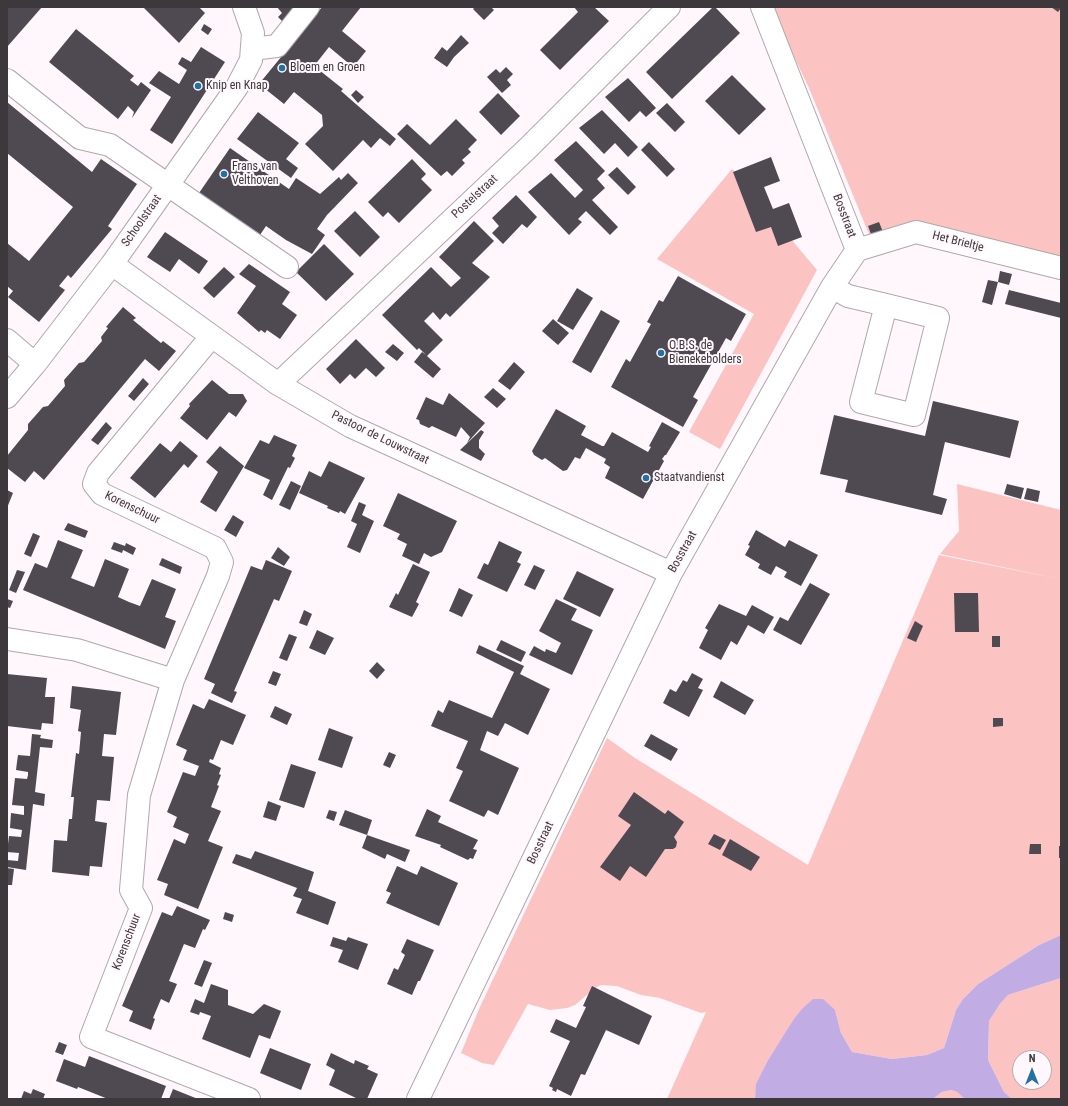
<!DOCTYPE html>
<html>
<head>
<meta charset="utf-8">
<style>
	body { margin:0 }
	#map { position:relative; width:1068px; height:1106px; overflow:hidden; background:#fff7fc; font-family:"Roboto Condensed",sans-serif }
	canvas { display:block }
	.frame { position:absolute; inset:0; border:8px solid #3c383b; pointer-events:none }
	.north { position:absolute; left:1012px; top:1050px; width:40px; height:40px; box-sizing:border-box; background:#fff7fc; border:1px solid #b1abaf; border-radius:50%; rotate:0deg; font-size:11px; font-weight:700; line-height:16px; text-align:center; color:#3c383b }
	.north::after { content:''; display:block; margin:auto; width:14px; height:18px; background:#2370a2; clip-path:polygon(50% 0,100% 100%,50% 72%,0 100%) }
</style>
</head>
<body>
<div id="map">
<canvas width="1068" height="1106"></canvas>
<div class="frame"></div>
<div class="north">N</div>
</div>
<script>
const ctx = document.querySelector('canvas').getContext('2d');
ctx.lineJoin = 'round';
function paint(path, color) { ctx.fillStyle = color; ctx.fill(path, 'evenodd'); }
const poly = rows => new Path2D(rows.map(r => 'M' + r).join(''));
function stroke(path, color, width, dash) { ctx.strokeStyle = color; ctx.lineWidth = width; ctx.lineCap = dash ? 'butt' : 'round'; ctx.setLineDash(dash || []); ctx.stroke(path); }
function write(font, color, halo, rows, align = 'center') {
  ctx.font = font + ' "Roboto Condensed",sans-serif'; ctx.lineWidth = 4; ctx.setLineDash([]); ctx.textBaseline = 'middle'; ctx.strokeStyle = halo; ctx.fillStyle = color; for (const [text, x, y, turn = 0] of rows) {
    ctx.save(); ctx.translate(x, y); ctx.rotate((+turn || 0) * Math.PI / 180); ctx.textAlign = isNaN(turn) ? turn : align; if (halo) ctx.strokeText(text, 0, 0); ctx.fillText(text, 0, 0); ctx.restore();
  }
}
const green = poly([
	[770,7,1061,7,1061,260,934,227,871,239,809,88],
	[732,169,817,270,720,449,689,432,754,314,657,259],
	[957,484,1061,510,1061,935,1039,945,978,984,963,999,956,1010,944,1048,927,1055,892,1059,852,1052,841,1033,835,1010,801,1010,768,1060,757,1083,755,1099,667,1099,706,1012,701,1013,660,998,641,995,617,986,601,985,595,988,575,1005,567,1008,550,1010,528,1004,494,1065,482,1063,461,1053,479,1009,607,738,635,758,808,865,939,555,1060,579,940,554,959,531],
	[1061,978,1061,1099,1012,1099,1004,1092,988,1060,989,1021,1000,1004,1008,995],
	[1020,1058,1044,1058,1044,1082,1020,1082],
	[951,1090,957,1092,965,1099,933,1099,942,1092]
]);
const water = poly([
	[1061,935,1061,978,1008,995,1000,1004,989,1021,988,1060,1004,1092,1012,1099,965,1099,957,1092,951,1090,942,1092,933,1099,755,1099,756,1084,768,1060,794,1019,801,1010,813,999,823,999,835,1010,841,1033,852,1052,892,1059,927,1055,944,1048,956,1010,963,999,978,984,1039,945]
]);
const building = poly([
	[7,7,42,7,7,47],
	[143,7,199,7,205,13,179,43],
	[277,7,298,7,282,21,278,17,282,13],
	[322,7,361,7,342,31,366,51,353,67,329,47,314,66,343,89,341,91,396,139,390,146,380,138,371,148,363,140,333,171,305,144,323,126,322,115,294,92,284,104,259,84],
	[475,7,491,7,494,10,484,20,473,9],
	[574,7,594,7,609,21,560,70,540,50,578,12],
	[713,7,715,7,740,33,672,99,646,72],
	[1051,7,1061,7,1061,8,1058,12],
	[204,24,212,29,208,35,201,30],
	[76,29,134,76,130,80,138,86,141,82,151,90,132,118,134,112,128,106,118,119,49,62],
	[461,35,469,43,454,57,447,67,434,58,442,47,447,51],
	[201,47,225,62,172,144,150,130,171,97,149,83,159,71,179,84,187,70,178,64,182,57,191,62],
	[506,67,513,74,507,80,511,85,502,93,487,77,496,69,500,73],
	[732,75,766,109,739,135,705,101],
	[628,78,656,108,646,117,640,111,629,122,605,97],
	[356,90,364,97,358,103,351,95],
	[498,93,520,116,501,135,479,112],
	[7,102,92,172,101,159,137,184,108,226,112,229,71,278,68,275,59,286,65,290,39,322,8,297,13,291,7,286,7,243,29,261,73,207,7,153],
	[667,103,685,122,675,132,656,113],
	[602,110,638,147,628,157,615,143,604,154,579,128],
	[258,112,299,143,286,159,298,168,291,178,237,139],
	[456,119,477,140,468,149,471,152,462,160,465,163,452,176,447,171,441,176,397,134,407,124,430,145],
	[576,141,605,171,597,179,605,188,592,200,618,227,610,235,586,211,578,219,582,222,569,235,528,192,551,173,575,198,583,190,554,160],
	[649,142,675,169,667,177,641,150],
	[230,148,289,189,296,178,320,194,339,177,341,180,348,173,358,183,327,215,317,229,325,235,312,254,286,240,266,226,260,235,199,193],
	[771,157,780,181,764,187,773,209,789,203,802,237,778,246,771,227,756,232,733,172],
	[412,159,426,174,421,179,432,190,399,223,388,212,383,217,368,202],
	[617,167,636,187,628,195,608,175],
	[516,195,537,217,527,228,522,224,503,244,492,233,499,226,492,218],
	[355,211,380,237,360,257,334,231],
	[474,221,494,241,472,263,490,277,450,317,446,313,440,320,433,312,424,321,443,340,427,356,441,369,433,378,414,362,422,352,426,355,419,348,417,350,382,315,431,267,451,287,461,278,439,257],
	[879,222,883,232,872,237,868,226],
	[165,232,208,261,199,274,179,259,170,272,147,257],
	[324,244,354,274,326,301,296,272],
	[249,264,290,292,282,304,297,315,280,339,267,330,265,333,261,330,259,332,237,313,256,286,239,274],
	[224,267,235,277,214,298,203,288],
	[1000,271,1012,274,1009,285,998,282],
	[678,276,746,314,731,341,726,338,693,397,698,400,683,427,611,387,626,359,630,362,651,324,647,322,659,300,663,302],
	[988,280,998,282,992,305,982,302],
	[577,288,593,298,573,330,557,321],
	[1009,290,1061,303,1061,318,1005,304],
	[123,307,136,318,133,320,161,343,163,341,176,351,159,371,145,359,44,480,34,471,25,482,7,468,7,456,28,430,28,424,43,407,48,406,65,386,64,380,79,363,84,362,102,341,101,337,108,328,106,327],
	[601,310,620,321,591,373,572,362],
	[553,319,569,333,558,345,542,331],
	[356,339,385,368,376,377,366,368,355,379,350,374,340,384,326,369],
	[393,344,404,353,397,361,385,352],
	[514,362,525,372,510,390,498,381],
	[143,378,149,384,134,401,128,396],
	[212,380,229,394,243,394,247,401,236,417,229,412,207,440,180,418,190,406,189,404],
	[493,388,506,399,497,408,484,397],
	[449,393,485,423,467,443,470,437,461,427,456,437,432,426,429,428,420,424,419,420,416,419,426,397,443,405],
	[933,401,1019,421,1010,458,945,442,933,495,947,499,942,515,845,492,848,480,820,474,834,415,925,436],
	[556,409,586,426,581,435,602,446,604,446,612,432,648,452,651,447,649,446,662,422,680,432,666,455,665,455,662,459,664,461,643,499,605,478,610,467,604,463,606,459,586,448,580,459,575,457,567,470,563,471,545,458,542,460,534,455,532,451],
	[106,422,112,428,98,445,91,440],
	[481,430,484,432,479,440,479,448,485,454,481,461,460,450],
	[274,435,297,445,292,456,295,458,290,468,288,467,272,500,263,495,270,480,244,468,260,440,269,444],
	[180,441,198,456,188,468,184,464,155,498,130,478,160,443,171,452],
	[220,446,244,466,216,512,200,502,218,472,206,462],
	[329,461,365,478,345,514,340,511,339,513,327,508,328,506,299,493,309,471,321,477],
	[291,481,301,486,290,510,279,505],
	[1007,484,1024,488,1021,499,1004,494],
	[1027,488,1040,491,1038,502,1024,499],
	[7,490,13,493,7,508],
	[398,493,457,521,442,552,431,557,424,553,419,564,402,556,407,544,397,539,400,534,383,526],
	[359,502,366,505,362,515,374,521,360,553,347,547,357,524,351,521],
	[233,515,244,522,236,537,224,530],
	[68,523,88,531,85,538,64,530],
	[756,530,785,547,789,540,818,555,801,586,784,577,787,572,776,566,771,575,758,568,760,564,745,555,750,546,748,545],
	[33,533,40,536,31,557,24,554],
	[58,540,83,550,71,578,94,587,105,559,129,569,118,597,129,602,140,606,152,579,176,589,165,617,176,621,165,649,23,590,35,563,47,568],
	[499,541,522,552,517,562,521,564,507,592,477,578,484,563,488,565],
	[114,542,125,546,126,543,136,548,133,555,123,550,122,553,111,549],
	[278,547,290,557,284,566,271,558],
	[162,558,182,567,180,574,159,565],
	[266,560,292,571,279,601,274,599,234,691,237,692,232,703,211,693,215,684,204,679,251,566,262,570],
	[413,564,430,572,416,602,419,604,412,617,389,607,396,593,398,595],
	[534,565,545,570,535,590,524,585],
	[17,570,25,572,16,593,9,590],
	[577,571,614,589,600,617,563,599],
	[810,583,830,594,801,645,773,630,780,617,788,621],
	[459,588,473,595,462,617,449,611],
	[954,593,978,593,979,632,955,632],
	[7,599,13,601,10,608,7,607],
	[556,599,577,609,571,620,593,630,572,675,529,655,534,646,545,652,546,649,556,653,561,643,539,631],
	[719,604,746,616,752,605,774,617,764,634,748,625,737,645,731,641,721,660,699,648,708,630,705,628],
	[304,610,312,614,307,626,299,623],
	[915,621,923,626,916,642,907,638],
	[317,630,334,638,325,655,309,648],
	[289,634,297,637,287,661,279,658],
	[992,636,1000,636,1000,647,992,647],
	[501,640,526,652,521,662,496,650],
	[479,645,524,666,520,674,550,689,528,735,505,723,498,736,487,731,480,750,519,768,498,815,488,810,484,817,449,801,463,771,456,768,468,741,431,726,438,710,443,713,449,700,492,718,514,672,476,653],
	[377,662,385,670,377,679,369,671],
	[273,671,281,674,276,686,268,683],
	[692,673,703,679,698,688,703,690,689,717,663,703,670,689,676,692,683,680,687,682],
	[7,674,47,678,45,697,55,697,53,724,42,723,41,730,7,726],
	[721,681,754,700,745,715,713,697],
	[72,686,121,692,116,735,104,734,102,756,114,757,110,801,97,800,95,821,107,823,102,867,90,866,89,876,52,872,54,840,67,841,69,819,72,819,74,797,71,797,76,753,79,754,81,732,78,731,81,710,70,708],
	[209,699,246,715,233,745,221,740,213,760,210,759,209,762,221,768,219,774,221,775,217,785,219,786,211,807,221,811,208,841,223,847,198,909,164,895,168,884,157,880,174,839,185,844,189,834,173,827,177,817,167,812,183,772,195,776,199,766,183,760,187,750,176,745,193,704,204,709],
	[275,706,292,714,287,725,270,717],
	[993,718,1003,718,1003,726,993,727],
	[329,728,353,737,342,768,318,760],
	[32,734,41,735,40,738,53,740,52,748,40,747,35,792,45,794,44,806,33,804,26,870,7,867,7,860,18,861,19,853,7,852,9,836,21,837,22,830,10,828,11,813,24,815,24,806,12,805,15,778,27,779,28,775,28,772,16,770,17,762,18,755,30,756],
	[651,734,678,749,671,761,644,746],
	[389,752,396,755,390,768,383,765],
	[291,764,316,772,304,808,279,800],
	[634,792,665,814,668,810,684,822,674,837,677,842,676,847,673,849,665,849,646,877,630,866,620,881,600,867,631,825,618,816],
	[268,801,281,806,276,821,263,817],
	[427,809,441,816,438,822,478,840,473,849,477,850,473,859,470,858,468,860,440,847,441,845,415,836],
	[329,810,337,812,334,821,326,818],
	[345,810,372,820,367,835,339,825],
	[714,834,726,840,720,850,708,844],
	[367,835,410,850,405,862,387,854,385,859,362,848],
	[730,839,760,857,751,871,722,855],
	[1030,844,1041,844,1041,854,1029,854],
	[1059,846,1061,846,1061,858,1059,858],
	[255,851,314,872,308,891,336,902,328,925,296,913,302,899,293,896,297,888,232,863,236,854,251,859],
	[397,866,417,875,421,866,458,883,439,926,386,903,391,893,386,891],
	[7,868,14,869,12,885,7,885],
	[177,906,210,920,205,930,203,929,195,948,184,944,169,981,177,984,169,1003,161,999,153,1018,155,1019,151,1030,129,1021,133,1011,122,1006,162,912,172,916],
	[225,912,234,915,232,922,223,919],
	[333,937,346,941,348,937,368,944,358,970,338,962,343,950,330,946],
	[407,939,434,950,420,981,418,981,412,995,387,984,394,968,398,970,405,955,401,952],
	[204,960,212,963,202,987,194,984],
	[211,984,228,990,228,1005,253,1014,264,1004,281,1011,270,1039,259,1035,250,1058,202,1039,211,1016,200,1012,199,1015,190,1012,195,999,204,1003],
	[592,986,652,1016,639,1045,606,1030,585,1075,581,1074,571,1096,557,1089,556,1092,552,1090,553,1088,549,1086,570,1041,550,1032,556,1019,576,1028,586,1007,583,1006],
	[59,1042,67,1045,63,1055,55,1052],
	[270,1048,311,1064,301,1090,260,1073],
	[331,1053,354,1064,355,1060,369,1066,367,1069,378,1074,367,1099,358,1099,329,1085,335,1070,326,1065],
	[89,1056,166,1086,161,1099,108,1099,78,1087,77,1089,56,1081,64,1059,85,1067],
	[33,1089,45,1094,43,1099,21,1099,24,1091,31,1094],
	[173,1089,198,1099,169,1099]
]);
const minor = poly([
	[762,7,857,250],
	[252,49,277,46,308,7],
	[7,80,80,138,110,145,287,267],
	[857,250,916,232,1061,268],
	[112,264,278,384,350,426,671,573],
	[832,287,848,296,886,305,938,318,914,415,861,402,886,305],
	[211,337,98,473,94,484,102,494,215,548,222,562,218,576,173,680,139,795,131,890,141,908,91,1037,249,1099],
	[7,340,35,364],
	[278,384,528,148,669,7],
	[7,397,35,364,112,264,237,87,251,60,253,33,244,7],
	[7,639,77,650,173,680],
	[418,1099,671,573,832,287,857,250]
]);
const markers = [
	[282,68,4,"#2370a2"],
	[198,86,4,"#2370a2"],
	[224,174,4,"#2370a2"],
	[661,353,4,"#2370a2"],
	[646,478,4,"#2370a2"]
];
const poiNames = [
	["Bloem en Groen",290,68],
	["Knip en Knap",206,86],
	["Frans van",232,167],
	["Velthoven",232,181],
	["O.B.S. de",669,346],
	["Bienekebolders",669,360],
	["Staatvandienst",654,478]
];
const streetNames = [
	["Postelstraat",475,197,-43],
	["Bosstraat",844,216,69],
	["Schoolstraat",142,221,-55],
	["Het Brieltje",958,242,14],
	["Pastoor de Louwstraat",380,438,26],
	["Korenschuur",132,508,26],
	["Bosstraat",683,552,-61],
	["Bosstraat",541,843,-64],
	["Korenschuur",127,942,-69]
];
paint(green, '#fbc3c2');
paint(water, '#c1ade4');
paint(building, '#4f4951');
stroke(minor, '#b1a7ad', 24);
stroke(minor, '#fff', 22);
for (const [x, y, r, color] of markers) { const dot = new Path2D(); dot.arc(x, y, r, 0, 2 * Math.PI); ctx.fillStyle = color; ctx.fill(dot); stroke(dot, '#fff7fc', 1.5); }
write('12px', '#3c383b', '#fff7fc', poiNames, 'left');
write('12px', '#3c383b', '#fff7fc', streetNames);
</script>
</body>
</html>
